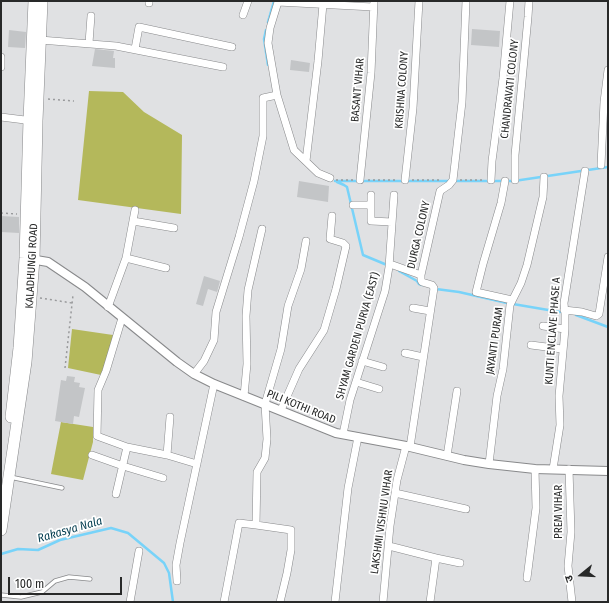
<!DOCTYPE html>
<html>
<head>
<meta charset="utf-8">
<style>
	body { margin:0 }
	#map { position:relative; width:609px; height:603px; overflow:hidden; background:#e0e1e3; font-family:"Fira Sans Condensed","Noto Sans Devanagari",sans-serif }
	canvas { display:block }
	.frame { position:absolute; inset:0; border:2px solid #282929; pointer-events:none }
	.north { position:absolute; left:561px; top:555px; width:40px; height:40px; -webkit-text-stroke:3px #fff; paint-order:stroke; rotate:252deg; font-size:11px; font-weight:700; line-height:16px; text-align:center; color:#282929 }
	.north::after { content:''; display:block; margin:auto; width:14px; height:18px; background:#282929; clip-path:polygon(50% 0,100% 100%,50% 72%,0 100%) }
	.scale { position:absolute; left:8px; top:577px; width:114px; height:18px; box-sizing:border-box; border:2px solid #282929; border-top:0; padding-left:5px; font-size:12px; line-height:14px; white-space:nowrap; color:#282929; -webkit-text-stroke:3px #fff; paint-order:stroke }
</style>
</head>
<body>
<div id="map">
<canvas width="609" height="603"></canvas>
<div class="frame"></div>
<div class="north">उ</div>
<div class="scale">100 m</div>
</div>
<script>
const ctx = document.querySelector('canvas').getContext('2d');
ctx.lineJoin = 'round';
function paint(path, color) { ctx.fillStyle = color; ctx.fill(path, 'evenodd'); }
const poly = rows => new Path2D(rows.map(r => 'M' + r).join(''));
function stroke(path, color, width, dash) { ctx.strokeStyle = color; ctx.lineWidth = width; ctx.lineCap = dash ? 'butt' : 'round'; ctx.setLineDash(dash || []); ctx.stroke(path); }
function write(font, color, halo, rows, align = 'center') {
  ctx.font = font + ' "Fira Sans Condensed",sans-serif'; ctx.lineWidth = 3.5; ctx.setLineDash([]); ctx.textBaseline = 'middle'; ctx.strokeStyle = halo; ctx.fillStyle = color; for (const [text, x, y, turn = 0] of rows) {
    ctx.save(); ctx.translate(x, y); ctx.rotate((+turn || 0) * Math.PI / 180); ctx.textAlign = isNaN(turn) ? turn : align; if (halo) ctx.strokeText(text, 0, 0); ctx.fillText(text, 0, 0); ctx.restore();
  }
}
const green = poly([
	[89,91,123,92,144,112,182,135,181,214,78,200],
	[72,329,113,335,108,357,101,375,68,368],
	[61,422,93,427,93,442,83,480,51,474]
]);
const stream = poly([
	[268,22,274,1],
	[266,30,264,39,268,65],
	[335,181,450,181],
	[454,181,514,181,608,167],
	[337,182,344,185,347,187,363,255,387,265],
	[399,271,417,281,419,284,422,285],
	[436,289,459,292,507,303],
	[513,304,560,312],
	[576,315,608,327],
	[1,554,18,549,38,550,60,540,111,528,128,533,164,563,169,573,173,602]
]);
const building = poly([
	[472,29,500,31,499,47,471,45],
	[9,30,26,32,25,48,8,47],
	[95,49,114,51,113,58,115,58,115,68,92,66],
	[291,60,310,63,309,72,290,70],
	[299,181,329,186,328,202,297,197],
	[1,216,19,217,19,233,1,232],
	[204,276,220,281,217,292,208,289,203,306,196,304],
	[67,376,75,377,74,382,80,383,79,387,85,388,79,417,74,416,73,424,55,421,61,380,66,381]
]);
const path = poly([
	[48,99,74,101],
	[336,180,354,180],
	[368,180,398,180],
	[412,180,442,180],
	[460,180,484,180],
	[1,213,17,214],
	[40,298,72,303],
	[65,368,73,295]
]);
const service = poly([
	[10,477,62,488],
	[1,595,21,597,42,592,55,581,69,577,90,579]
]);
const minor = poly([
	[149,3,149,1],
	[243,15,248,1],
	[40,40,116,46,223,67],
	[89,43,91,16],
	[135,49,139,27,232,47],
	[1,57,1,67],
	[1,117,33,121],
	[306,161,318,61,323,4],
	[601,165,604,102,608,70],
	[330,178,318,173,294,150,277,95,268,43,270,28,278,2,373,7],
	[360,180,371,73,374,1],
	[405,180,413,108,419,1],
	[491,180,492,161,503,78,510,1],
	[515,180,515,155,528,17,529,1],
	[505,181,501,203,483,264,476,292,512,300],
	[371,195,371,221,392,222],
	[353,205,371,205],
	[133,221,174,228],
	[126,258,166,268],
	[390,264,421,275],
	[108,307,126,258,135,210],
	[413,308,430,311],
	[564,310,582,312,596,316,599,314,608,257],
	[122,318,106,371,98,390,97,436,127,447,167,455,197,464],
	[543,326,565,329],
	[531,345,562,349],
	[405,353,423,357],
	[362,361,383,367],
	[194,374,204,361,214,340,216,312,239,237,254,181,263,136,263,98,277,95],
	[356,382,379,389],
	[244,396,247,364,246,316,248,290,262,229],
	[281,410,299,369,324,330,336,289,346,246,343,243,330,239,332,216],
	[343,434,350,400,385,291,389,267,394,195],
	[410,447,434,288,432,285,422,282,421,280,421,275,440,191,449,185,453,180,462,102,466,1],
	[92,455,123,466,163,478],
	[167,455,170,417],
	[447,456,457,391],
	[489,464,497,396,503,369,510,305,521,283,527,265,543,197,544,177],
	[553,469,560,425,559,396,565,329,565,314,564,303,585,171],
	[569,469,571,532,568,566,572,602],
	[395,493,466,509],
	[116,494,127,447],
	[389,546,436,558,430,602],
	[436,558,460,563],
	[527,578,536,508,535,469],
	[177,581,176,565,180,543,214,384],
	[130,602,139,551],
	[224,602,239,523,256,525],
	[280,602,287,573,291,550,291,530,256,525,257,472,265,458,267,439,265,404,281,349,288,306,301,269,306,241],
	[335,602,348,488,358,437],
	[383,602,390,526,397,480,406,446]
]);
const tertiary = poly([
	[30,259,48,262,85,287,177,362,194,374,214,384,336,433,406,446,464,460,489,464,535,469,608,471]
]);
const primary = poly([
	[11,417,19,348,25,258,29,120,34,1],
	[1,530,26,362,34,259,37,121,42,1]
]);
const streetNames = [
	["CHANDRAVATI COLONY",510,89,-84],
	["BASANT VIHAR",358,90,-85],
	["KRISHNA COLONY",402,90,-86],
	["DURGA COLONY",419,235,-77],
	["KALADHUNGI ROAD",32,266,-87],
	["KUNTI ENCLAVE PHASE A",553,331,-86],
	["SHYAM GARDEN PURVA (EAST)",358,336,-74],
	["JAYANTI PURAM",495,341,-82],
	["PILI KOTHI ROAD",301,407,22],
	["PREM VIHAR",559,512,-90],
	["LAKSHMI VISHNU VIHAR",382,522,-82]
];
const waterNames = [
	["Rakasya Nala",70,530,-16]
];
paint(green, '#b4b85b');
stroke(stream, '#78d3f9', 2.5);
paint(building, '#c3c5c7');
stroke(service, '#88898b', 5);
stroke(minor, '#88898b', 8);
stroke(tertiary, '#88898b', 10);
stroke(primary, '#88898b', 12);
stroke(path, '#999a9c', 1.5, [2, 3]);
stroke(service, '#fff', 3.5);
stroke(minor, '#fff', 7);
stroke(tertiary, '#fff', 8);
stroke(primary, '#fff', 11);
write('11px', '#282929', '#fff', streetNames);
write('italic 12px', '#003b4e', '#fff', waterNames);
</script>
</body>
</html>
